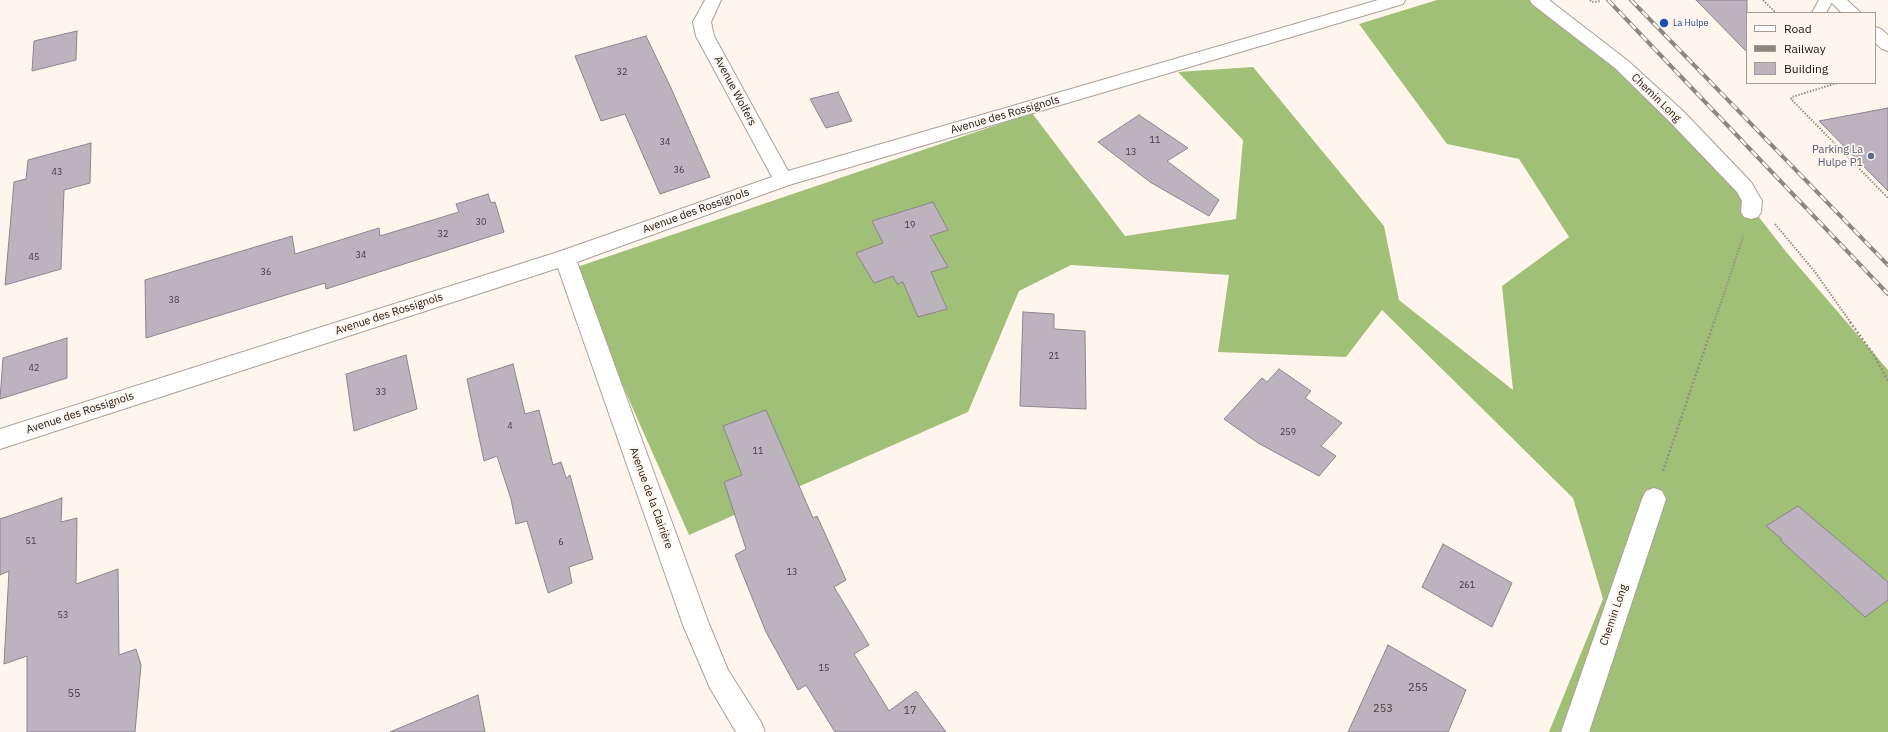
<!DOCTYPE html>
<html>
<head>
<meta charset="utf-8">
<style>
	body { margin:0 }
	#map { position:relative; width:1888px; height:732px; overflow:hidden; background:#fff5ed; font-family:"IBM Plex Sans",sans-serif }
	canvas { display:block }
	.legend { position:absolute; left:1746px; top:12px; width:130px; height:72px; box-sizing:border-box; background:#fff5ed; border:1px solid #a39b95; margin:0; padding:5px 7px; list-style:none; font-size:12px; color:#181411 }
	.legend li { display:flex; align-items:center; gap:8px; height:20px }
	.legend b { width:20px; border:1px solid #a39b95 }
</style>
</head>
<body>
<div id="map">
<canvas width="1888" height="732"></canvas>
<ul class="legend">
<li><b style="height:5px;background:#fff"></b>Road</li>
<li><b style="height:5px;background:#8e8781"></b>Railway</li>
<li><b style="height:11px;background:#bcb3be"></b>Building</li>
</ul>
</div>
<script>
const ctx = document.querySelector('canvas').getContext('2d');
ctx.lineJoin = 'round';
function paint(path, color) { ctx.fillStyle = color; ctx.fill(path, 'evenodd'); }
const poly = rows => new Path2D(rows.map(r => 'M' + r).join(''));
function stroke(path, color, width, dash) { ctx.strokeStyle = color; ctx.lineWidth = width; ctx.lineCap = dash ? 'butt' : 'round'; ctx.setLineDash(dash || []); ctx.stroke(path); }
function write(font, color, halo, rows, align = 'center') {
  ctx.font = font + ' "IBM Plex Sans",sans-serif'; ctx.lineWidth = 3.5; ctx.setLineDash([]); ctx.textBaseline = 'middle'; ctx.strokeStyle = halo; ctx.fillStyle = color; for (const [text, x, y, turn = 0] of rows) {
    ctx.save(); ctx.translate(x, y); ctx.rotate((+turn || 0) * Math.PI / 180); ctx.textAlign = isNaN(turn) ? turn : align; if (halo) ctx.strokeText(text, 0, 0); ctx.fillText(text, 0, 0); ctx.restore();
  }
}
const forest = poly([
	[1437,0,1529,0,1625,72,1686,124,1787,253,1888,370,1888,732,1549,732,1603,599,1573,498,1382,310,1346,357,1218,352,1229,275,1071,265,1019,291,968,412,689,535,571,269,1032,113,1125,236,1236,219,1243,140,1178,72,1253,67,1384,226,1399,300,1513,390,1502,286,1569,237,1519,159,1447,144,1359,24]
]);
const building = poly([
	[1696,0,1747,0,1747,52,1696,0],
	[77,31,76,60,32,71,34,41,77,31],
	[646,36,671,88,710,177,660,194,625,114,601,121,575,56,646,36],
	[838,92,852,121,826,128,810,99,838,92],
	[1888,108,1888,191,1819,121,1888,108],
	[1139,115,1188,148,1167,161,1219,200,1209,216,1150,182,1098,142,1139,115],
	[91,143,90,183,64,190,61,269,5,285,14,182,26,179,28,160,91,143],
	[488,194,491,203,495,202,504,232,326,289,325,283,146,338,145,280,292,236,295,254,379,228,380,236,459,212,456,204,488,194],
	[933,202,948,230,930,236,948,267,931,272,947,309,918,317,903,282,897,284,893,276,874,283,856,253,883,243,872,221,933,202],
	[1023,312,1054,314,1054,329,1085,331,1086,409,1020,406,1023,312],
	[67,338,67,378,0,399,3,358,67,338],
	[406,355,417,409,354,431,346,374,406,355],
	[513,364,525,414,539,410,553,465,561,462,566,478,570,475,593,559,569,567,572,583,548,593,527,521,516,524,511,499,497,456,484,461,467,379,513,364],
	[1279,369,1311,391,1305,398,1342,423,1321,446,1336,456,1319,476,1258,443,1224,419,1262,378,1267,382,1279,369],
	[766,410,813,518,817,516,846,580,834,587,869,645,854,654,889,711,916,691,946,732,835,732,806,685,798,690,766,632,735,555,746,549,724,482,742,475,723,426,766,410],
	[62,498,61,522,77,518,76,584,118,569,119,655,136,649,141,665,135,732,27,732,27,656,4,664,9,571,0,575,0,519,62,498],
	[1798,506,1888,582,1888,600,1865,617,1780,540,1782,539,1766,526,1798,506],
	[1443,544,1512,583,1492,627,1422,587,1443,544],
	[1388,645,1466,690,1448,732,1348,732,1388,645],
	[478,695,485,732,390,732,478,695]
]);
const pathFar1 = poly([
	[1590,0,1592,2,1601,1],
	[1763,0,1776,13],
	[1837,83,1792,97,1791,99,1888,198],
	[1775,224,1815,272,1851,323],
	[1714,323,1743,237]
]);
const path = poly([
	[1850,322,1874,355,1888,381],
	[1663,471,1714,322]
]);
const lane = poly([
	[1819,0,1833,0,1826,13,1812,13,1819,0]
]);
const street = poly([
	[705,0,721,0,711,22,714,36,788,171,1378,0,1405,0,1403,4,789,185,577,262,709,624,728,670,761,722,765,732,736,732,710,688,683,625,558,268,0,449,0,429,558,252,772,177,696,36,693,22,705,0],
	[1530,0,1549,0,1627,60,1683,111,1751,182,1762,201,1761,212,1758,217,1751,219,1744,217,1741,212,1742,201,1737,192,1669,121,1615,68,1532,4,1530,0],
	[1829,0,1847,0,1861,13,1842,13,1829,0],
	[1875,27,1881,29,1888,35,1888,51,1882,49,1875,43,1875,27],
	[1654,488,1662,491,1666,499,1589,732,1561,732,1642,499,1646,491,1654,488]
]);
const rail = poly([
	[1608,0,1888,294],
	[1631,0,1888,265]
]);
const markers = [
	[1664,23,5,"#1a4fb4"],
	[1871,156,4,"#5c6f8a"]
];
const farTransitnames = [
	["La Hulpe",1673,23]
];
const numberNames = [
	["32",622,72],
	["11",1155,140],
	["34",665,142],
	["13",1131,152],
	["36",679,170],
	["43",57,172],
	["30",481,222],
	["19",910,225],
	["32",443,234],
	["34",361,255],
	["45",34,257],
	["36",266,272],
	["38",174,300],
	["21",1054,356],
	["42",34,368],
	["33",381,392],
	["4",510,426],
	["259",1288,432],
	["11",758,451],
	["51",31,541],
	["6",561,542],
	["13",792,572],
	["261",1467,585],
	["53",63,615],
	["15",824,668]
];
const streetNames = [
	["Avenue Wolfers",735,91,62],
	["Chemin Long",1656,98,44],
	["Avenue des Rossignols",1005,115,-16],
	["Avenue des Rossignols",696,211,-20],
	["Avenue des Rossignols",389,314,-18],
	["Avenue des Rossignols",80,413,-18],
	["Avenue de la Clairière",651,498,70],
	["Chemin Long",1614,615,-71]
];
const serviceNames = [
	["Parking La",1863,150],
	["Hulpe P1",1863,163]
];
const nearNumbernames = [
	["255",1418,688],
	["55",74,694],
	["253",1383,709],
	["17",910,711]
];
paint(forest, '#a1c077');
paint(building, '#bcb3be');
stroke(building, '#8c848f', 1);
stroke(lane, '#aca098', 2);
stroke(street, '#aca098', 2);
stroke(pathFar1, '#968f89', 2, [1.5, 1.5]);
stroke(path, '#968f89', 2.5, [2, 2]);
paint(lane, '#fff');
paint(street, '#fff');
stroke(rail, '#8e8781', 4);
stroke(rail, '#fff5ed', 2.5, [8]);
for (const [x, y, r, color] of markers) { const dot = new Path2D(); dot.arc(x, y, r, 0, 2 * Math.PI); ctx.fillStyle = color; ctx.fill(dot); stroke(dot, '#fff5ed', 1.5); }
write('9px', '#164399', '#fff5ed', farTransitnames, 'left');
write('9px', '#413c3c', null, numberNames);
write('11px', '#181411', '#fff5ed', streetNames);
write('11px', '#4e5e75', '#fff5ed', serviceNames, 'right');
write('11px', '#413c3c', null, nearNumbernames);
</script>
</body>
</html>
